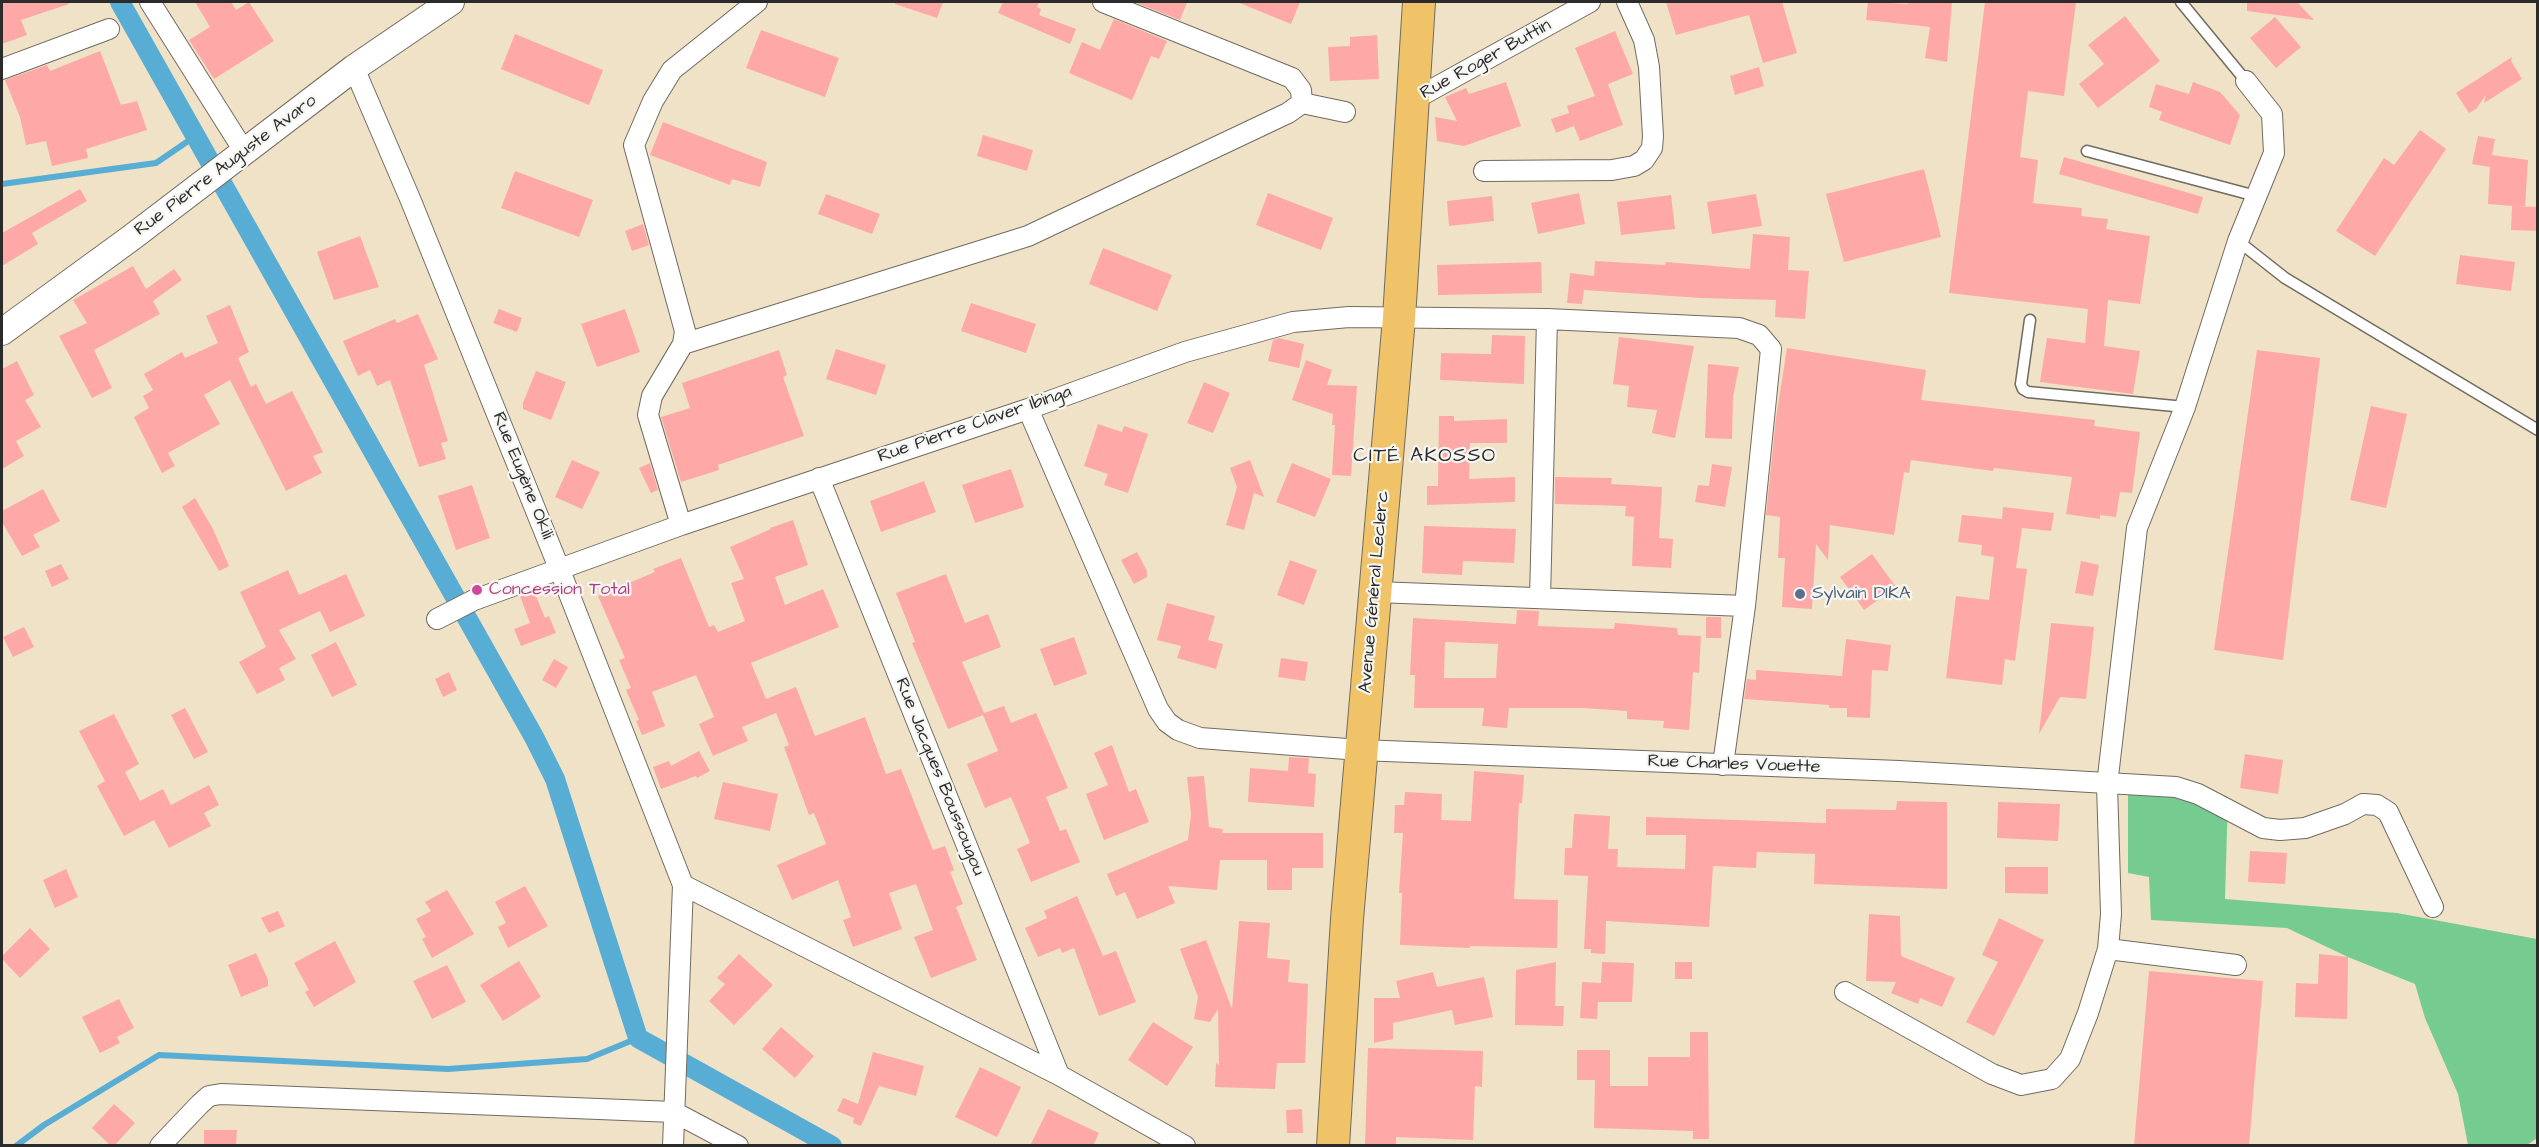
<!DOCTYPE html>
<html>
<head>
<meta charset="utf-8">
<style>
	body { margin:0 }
	#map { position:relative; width:2539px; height:1147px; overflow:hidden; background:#f0e2c6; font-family:"Architects Daughter",sans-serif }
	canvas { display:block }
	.frame { position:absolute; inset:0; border:3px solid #2b2b2b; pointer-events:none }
</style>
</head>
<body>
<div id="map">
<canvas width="2539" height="1147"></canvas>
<div class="frame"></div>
</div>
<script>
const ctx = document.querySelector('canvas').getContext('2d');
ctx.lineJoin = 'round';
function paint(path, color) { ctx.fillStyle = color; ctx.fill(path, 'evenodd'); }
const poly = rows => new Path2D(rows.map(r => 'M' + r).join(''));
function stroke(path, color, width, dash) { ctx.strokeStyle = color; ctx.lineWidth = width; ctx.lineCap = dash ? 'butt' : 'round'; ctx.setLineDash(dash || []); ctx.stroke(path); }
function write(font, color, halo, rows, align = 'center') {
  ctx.font = font + ' "Architects Daughter",sans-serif'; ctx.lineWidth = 4.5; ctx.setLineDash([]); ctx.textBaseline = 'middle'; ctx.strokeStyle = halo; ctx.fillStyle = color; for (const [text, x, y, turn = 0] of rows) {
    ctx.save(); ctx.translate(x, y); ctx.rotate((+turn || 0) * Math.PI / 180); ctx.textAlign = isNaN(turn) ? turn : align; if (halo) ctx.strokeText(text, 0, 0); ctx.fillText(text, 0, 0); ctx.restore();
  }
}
const green = poly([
	[2128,776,2196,785,2228,797,2225,899,2397,913,2537,939,2537,1138,2527,1145,2468,1145,2458,1094,2425,1018,2415,984,2348,957,2287,928,2151,920,2149,877,2128,873]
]);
const stream = poly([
	[2,184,156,163,197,135],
	[16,1146,44,1125,159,1055,448,1069,587,1059,638,1038]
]);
const canal = poly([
	[120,2,534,737,555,779,638,1038,832,1146]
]);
const building = poly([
	[2,2,68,2,69,4,21,20,27,35,2,44],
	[195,2,231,2,236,10,249,2,274,41,214,79,189,40,210,27],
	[895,2,943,2,937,18,895,4],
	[1003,2,1039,2,1037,7,1041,9,1039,15,1076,29,1070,44,998,13],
	[1134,2,1187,2,1180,20],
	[1237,2,1300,2,1291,24],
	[1666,2,1782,2,1797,53,1763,63,1749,15,1676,35],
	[1868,2,1908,4,1908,2,1952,2,1947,62,1925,58,1930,27,1866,20],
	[1985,2,2076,2,2064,96,2028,91,2020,157,2038,160,2033,203,2082,208,2081,216,2108,219,2106,229,2150,236,2140,304,2108,300,2104,346,2140,351,2133,394,2040,382,2047,338,2085,343,2088,309,1949,293],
	[2247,2,2297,2,2314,20,2247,11],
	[2125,16,2160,61,2098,108,2079,84,2104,64,2088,45],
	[2275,17,2301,47,2276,68,2250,38],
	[1114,19,1167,41,1159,59,1151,56,1132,100,1069,73,1082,42,1100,50],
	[761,30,839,58,825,97,746,68],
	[1615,31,1633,74,1608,84,1623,125,1580,141,1574,126,1556,133,1551,119,1569,113,1567,106,1595,96,1575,48],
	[515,34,603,70,589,105,501,69],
	[1377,35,1379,79,1330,81,1328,47,1350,46,1350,37],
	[100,51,121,105,137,101,147,130,86,149,88,158,52,166,46,141,26,145,20,117,5,80,47,65,50,71],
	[2512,57,2511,61,2522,79,2484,103,2486,95,2476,109,2469,113,2456,93],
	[1759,67,1764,86,1735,95,1730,76],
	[1506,82,1521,126,1464,146,1437,141,1435,117,1457,121,1445,97,1466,88,1469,94],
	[2193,82,2220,92,2240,115,2230,145,2159,120,2162,112,2149,107,2156,84,2189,94],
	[663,122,767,162,760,187,732,179,730,185,650,155],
	[2420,130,2446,149,2375,256,2336,231,2384,158,2394,165],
	[983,135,1033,150,1027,171,977,156],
	[2478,136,2495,139,2492,155,2528,160,2525,207,2488,204,2490,163,2490,167,2472,164],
	[2064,157,2203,197,2198,214,2059,174],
	[1924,169,1941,237,1844,262,1826,194],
	[515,171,593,200,579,237,501,208],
	[80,189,87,201,32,233,38,244,2,266,2,233],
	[1268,193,1333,218,1321,250,1256,225],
	[1579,193,1585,224,1538,234,1531,203],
	[826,194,880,214,872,234,818,214],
	[1756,194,1762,226,1712,234,1707,202],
	[1671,195,1675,229,1621,235,1617,202],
	[1492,196,1494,221,1449,226,1447,201],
	[2512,206,2538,207,2538,231,2511,230],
	[643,224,649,245,632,251,625,231],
	[1753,234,1790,237,1788,270,1809,271,1805,319,1775,317,1776,300,1701,298,1584,290,1582,304,1567,303,1570,273,1594,276,1595,261,1665,265,1666,262,1750,269],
	[360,236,379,287,334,300,317,252],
	[1103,248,1172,275,1157,311,1089,284],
	[2460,255,2515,262,2511,291,2456,284],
	[1541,262,1542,293,1438,295,1437,265],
	[133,266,146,289,174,269,182,280,153,301,160,314,94,350,112,388,92,398,59,336,87,323,73,300],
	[971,303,1036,324,1026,353,961,331],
	[230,305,249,352,238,358,251,387,256,384,266,404,292,391,323,452,313,456,322,473,286,491,230,380,204,395,220,424,168,453,175,466,162,473,134,417,149,408,143,396,153,390,144,374,182,352,185,358,218,343,206,316],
	[499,309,522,318,517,332,493,323],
	[625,309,640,352,597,367,581,324],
	[418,314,438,359,424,365,448,441,441,443,446,459,419,467,390,380,377,386,370,370,358,376,343,341,395,319,397,323],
	[1492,335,1525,336,1524,384,1440,380,1441,353,1491,354],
	[1619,337,1694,346,1675,438,1652,433,1657,410,1627,407,1629,386,1613,384],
	[1279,338,1304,344,1299,368,1268,361,1273,340],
	[1787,348,1926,370,1921,400,2095,420,2094,426,2140,432,2132,493,2120,492,2116,517,2100,515,2100,519,2066,514,2072,477,1994,468,1993,471,1911,460,1909,473,1904,472,1894,535,1830,525,1828,560,1816,544,1812,609,1782,607,1785,558,1778,558,1780,517,1766,515,1776,418],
	[836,349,886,365,876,395,826,379],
	[779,350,787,375,783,377,804,436,718,465,719,470,681,482,661,417,690,408,682,383],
	[2257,350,2320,358,2283,660,2214,650],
	[1306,360,1332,370,1327,385,1357,386,1351,476,1332,475,1335,425,1332,425,1333,414,1292,400],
	[17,361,34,395,25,400,41,427,16,441,24,456,2,469,2,369],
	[1708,364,1739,367,1733,397,1732,439,1705,438],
	[536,371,566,382,551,420,523,409,523,403],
	[1204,382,1230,393,1213,433,1187,423],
	[2371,406,2407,414,2386,508,2350,500],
	[1439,416,1454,416,1454,421,1507,419,1507,443,1470,443,1469,479,1515,477,1515,502,1427,505,1427,486,1438,486],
	[1098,424,1122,432,1124,426,1148,434,1128,493,1104,485,1108,474,1084,466],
	[572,460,600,472,582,509,555,497],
	[1250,460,1264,497,1254,493,1244,530,1226,525,1237,487,1230,468],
	[650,463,658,490,651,493,639,468],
	[1292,463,1331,479,1315,517,1276,502],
	[1712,464,1732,467,1725,507,1695,502,1698,485,1709,486],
	[1011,469,1024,507,975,523,962,485],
	[1555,477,1612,478,1611,484,1662,487,1659,538,1673,539,1671,568,1632,566,1634,517,1625,516,1626,506,1555,504],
	[924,481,936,512,881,532,870,501],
	[472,485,490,538,456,550,438,496],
	[43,489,60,521,33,535,40,547,22,556,2,522,2,511],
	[195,498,213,529,229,566,219,571,182,507],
	[2003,507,2054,513,2051,531,2022,528,2016,568,2027,569,2015,661,2005,659,2002,685,1946,678,1956,596,1989,600,1994,557,1981,555,1982,545,1958,542,1962,515,2002,519],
	[793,520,808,565,775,577,785,605,823,589,839,627,751,663,766,699,796,687,815,736,865,717,886,774,901,769,933,850,945,846,954,870,950,872,963,904,956,907,977,960,931,978,914,937,933,930,916,884,889,893,902,929,853,947,843,920,851,917,838,880,792,900,777,865,826,844,814,813,809,815,784,747,789,745,776,713,742,727,748,741,713,756,699,724,714,717,696,675,652,692,665,726,642,735,636,721,639,720,626,690,631,688,619,660,625,658,598,596,655,572,653,569,681,558,709,627,714,625,718,632,745,621,731,583,744,579,730,547,771,529,770,528],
	[1424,526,1516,529,1514,563,1463,561,1462,575,1422,573],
	[1137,552,1147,571,1147,577,1134,584,1121,560],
	[1872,554,1896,587,1864,610,1840,577],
	[1290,560,1317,570,1304,605,1277,595],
	[2081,561,2099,565,2093,596,2075,593],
	[61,564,69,579,52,587,45,571],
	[288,570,299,595,346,574,365,616,330,632,320,611,279,630,296,659,279,668,285,680,257,694,239,662,266,647,240,592],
	[946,574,965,623,988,614,1001,647,962,662,984,713,1004,706,1011,723,1036,713,1068,788,1046,797,1060,831,1066,829,1080,862,1031,882,1017,849,1030,843,1011,797,985,808,967,764,998,751,983,715,948,729,912,643,915,642,896,593],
	[534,591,545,618,549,616,556,633,521,646,514,629,530,623,520,596],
	[1167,603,1215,616,1208,640,1223,644,1216,669,1177,658,1181,646,1157,640],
	[1517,610,1539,611,1538,626,1614,629,1615,623,1677,628,1678,635,1701,636,1699,673,1693,672,1689,730,1663,728,1664,721,1627,719,1627,711,1583,708,1509,708,1507,728,1482,726,1484,708,1414,708,1415,675,1410,675,1413,618,1516,624],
	[1445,642,1498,644,1496,678,1444,678],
	[1706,617,1721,617,1721,638,1706,638],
	[2051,623,2094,627,2086,699,2060,697,2039,734],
	[24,627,34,647,13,657,3,637],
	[1074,637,1087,674,1054,686,1040,649],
	[1846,639,1891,645,1888,671,1872,670,1870,718,1847,717,1847,708,1829,708,1829,705,1744,699,1747,679,1756,680,1756,670,1842,676],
	[336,642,357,685,332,697,311,655],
	[1281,658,1308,662,1305,681,1278,677],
	[554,659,568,667,556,688,542,680],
	[449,672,457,690,443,697,435,679],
	[185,708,208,752,194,759,171,715],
	[114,714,139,764,125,772,140,801,163,789,171,805,209,785,219,805,204,813,211,826,169,848,154,820,124,836,97,786,105,781,79,731],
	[1112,745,1129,792,1136,789,1149,822,1104,840,1086,794,1108,785,1094,753],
	[699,751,710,771,697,778,696,776,661,789,653,767,669,761,671,766],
	[2245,754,2283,760,2278,794,2240,788],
	[1289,757,1309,758,1308,773,1316,774,1314,807,1248,802,1250,768,1288,771],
	[1474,771,1524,775,1522,803,1519,803,1514,899,1558,900,1557,948,1470,946,1470,948,1400,945,1402,893,1399,893,1403,833,1394,833,1395,805,1404,805,1405,792,1442,794,1441,820,1471,821],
	[1204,776,1209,827,1223,829,1222,833,1323,833,1323,868,1292,868,1292,890,1267,890,1267,860,1220,860,1217,890,1168,886,1175,903,1137,919,1125,892,1116,896,1107,874,1188,840,1191,814,1187,777],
	[723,782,778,794,770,831,714,819],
	[1897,801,1947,802,1947,889,1814,884,1815,854,1757,852,1756,868,1713,866,1709,927,1606,921,1605,954,1591,953,1591,949,1584,949,1588,876,1564,875,1565,848,1572,848,1574,814,1610,816,1608,849,1618,849,1617,867,1685,869,1686,835,1646,835,1646,817,1826,823,1826,809,1896,810],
	[1998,802,2060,804,2058,841,1997,838],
	[2250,851,2287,853,2285,884,2248,882],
	[2005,867,2048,867,2048,894,2005,893],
	[66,869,78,897,55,908,43,880],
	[525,886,548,926,508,948,498,927,506,923,495,902],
	[447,890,474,934,432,958,422,939,426,937,416,919,431,911,425,902],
	[1077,896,1103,956,1116,951,1136,1002,1099,1016,1074,948,1062,953,1060,948,1038,957,1025,928,1047,918,1044,911],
	[278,911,285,926,269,933,261,918],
	[1869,914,1900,916,1901,956,1955,978,1942,1007,1920,998,1918,1004,1891,993,1896,982,1866,981],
	[1999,918,2044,940,1994,1036,1966,1022,1998,962,1982,955],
	[1239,921,1270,923,1267,958,1290,960,1288,982,1308,984,1305,1063,1277,1063,1275,1089,1215,1087,1216,1063,1219,1065,1218,1009,1210,1022,1194,1019,1198,997,1180,949,1206,940,1232,1009],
	[30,928,50,949,20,978,2,959,2,956],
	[335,941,356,982,314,1007,305,992,309,990,294,963],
	[256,953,268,980,268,986,241,997,228,965],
	[739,954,773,985,734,1025,709,1001,725,984,717,978],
	[2319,954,2348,957,2347,1019,2295,1017,2296,983,2318,984],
	[519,961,541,997,503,1021,480,985],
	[1556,962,1555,1006,1564,1006,1563,1026,1515,1025,1516,970],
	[1602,962,1634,963,1632,1002,1598,1002,1597,1019,1580,1018,1582,982,1601,983],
	[1675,962,1692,962,1692,979,1675,979],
	[447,965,466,1002,432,1019,413,981],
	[2149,971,2263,981,2249,1146,2134,1146],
	[1433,972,1437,987,1484,977,1493,1017,1455,1025,1452,1010,1393,1023,1393,1039,1374,1043,1374,998,1400,998,1396,981],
	[119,999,134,1028,117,1037,120,1043,100,1053,82,1017],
	[1153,1022,1193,1047,1167,1086,1128,1060],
	[781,1027,814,1056,795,1078,762,1049],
	[1690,1032,1708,1032,1709,1139,1693,1139,1693,1131,1594,1128,1595,1080,1577,1080,1577,1050,1610,1050,1610,1086,1648,1086,1648,1057,1690,1057],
	[1368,1048,1483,1051,1482,1087,1475,1086,1473,1140,1396,1137,1396,1146,1365,1145],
	[873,1052,924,1066,916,1096,879,1086,861,1126,853,1123,854,1118,837,1111,843,1098,858,1104],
	[980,1067,1021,1087,997,1137,955,1117],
	[114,1104,135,1123,114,1146,111,1146,92,1128],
	[1048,1109,1099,1133,1093,1146,1030,1146],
	[1302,1109,1303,1133,1287,1133,1286,1110],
	[204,1130,237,1130,236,1146,204,1146]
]);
const service = poly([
	[2181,2,2246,81],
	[2087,151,2256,196],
	[2238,241,2285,278,2538,430],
	[2030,320,2021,384,2023,389,2028,392,2185,407]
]);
const minor = poly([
	[150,2,244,151],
	[1103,2,1292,78,1301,90,1302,103],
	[354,68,411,201,559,568,683,885,673,1146],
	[2,69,109,29],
	[1413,100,1590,2],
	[1484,171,1612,170,1634,166,1644,160,1652,148,1653,136,1649,67,1644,40,1627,2],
	[683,344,1028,236,1288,113,1302,103,1345,112],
	[1028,409,1158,709,1167,722,1178,730,1200,738,1360,750,1899,771,2176,787,2198,794,2263,828,2280,830,2305,828,2345,814,2363,804,2377,805,2388,812,2433,907],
	[819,478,1059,1075],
	[681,525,648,415,652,396,683,344,685,331,634,145,653,101,672,70,757,2],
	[1376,592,1745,606],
	[1540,598,1547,319],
	[437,619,474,600,681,525,1028,409,1185,352,1293,322,1349,317,1547,319,1739,328,1759,335,1771,349,1745,606,1723,765],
	[683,885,1059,1075,1185,1146],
	[2108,949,2236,965],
	[1845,992,1992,1074,2021,1085,2052,1079,2070,1059,2088,1013,2108,949,2111,914,2107,785,2137,528,2185,407,2238,241,2274,153,2272,114,2246,81],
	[160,1146,200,1104,209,1096,221,1094,674,1112,738,1146]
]);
const tertiary = poly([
	[2,332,131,238,354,68,451,2]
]);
const primary = poly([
	[1333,1146,1347,919,1399,318,1419,2]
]);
const markers = [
	[477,590,6,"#d1479c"],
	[1800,594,6,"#5c6f8a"]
];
const streetNames = [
	["Rue Roger Buttin",1486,60,-29],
	["Rue Pierre Auguste Avaro",226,166,-37],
	["Rue Pierre Claver Ibinga",975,425,-19],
	["Rue Eugène Okili",522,476,68],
	["Avenue Général Leclerc",1375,592,-85],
	["Rue Charles Vouette",1734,765,2],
	["Rue Jacques Boussougou",939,777,68]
];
const hotelNames = [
	["Concession Total",489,590]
];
const serviceNames = [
	["Sylvain DIKA",1812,594]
];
const neighbourhoodNames = [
	["CITÉ AKOSSO",1425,457]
];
paint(green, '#76cc90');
stroke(stream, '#58add4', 6);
stroke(canal, '#58add4', 20);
paint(building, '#fea9a7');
stroke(service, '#706b61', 13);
stroke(minor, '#706b61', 22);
stroke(tertiary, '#706b61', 28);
stroke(primary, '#706b61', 34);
stroke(service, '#fff', 10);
stroke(minor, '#fff', 20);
stroke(tertiary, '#fff', 26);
stroke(primary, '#f0c369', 32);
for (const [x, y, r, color] of markers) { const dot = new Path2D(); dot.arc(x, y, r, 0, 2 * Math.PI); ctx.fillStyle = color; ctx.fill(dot); stroke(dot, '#f6f6f2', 2); }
write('18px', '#2b2b2b', '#f6f6f2', streetNames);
write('18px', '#b23c85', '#f6f6f2', hotelNames, 'left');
write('18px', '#4e5e75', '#f6f6f2', serviceNames, 'left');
ctx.letterSpacing = '1.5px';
write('20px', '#2b2b2b', '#f6f6f2', neighbourhoodNames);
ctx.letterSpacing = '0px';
</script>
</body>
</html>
